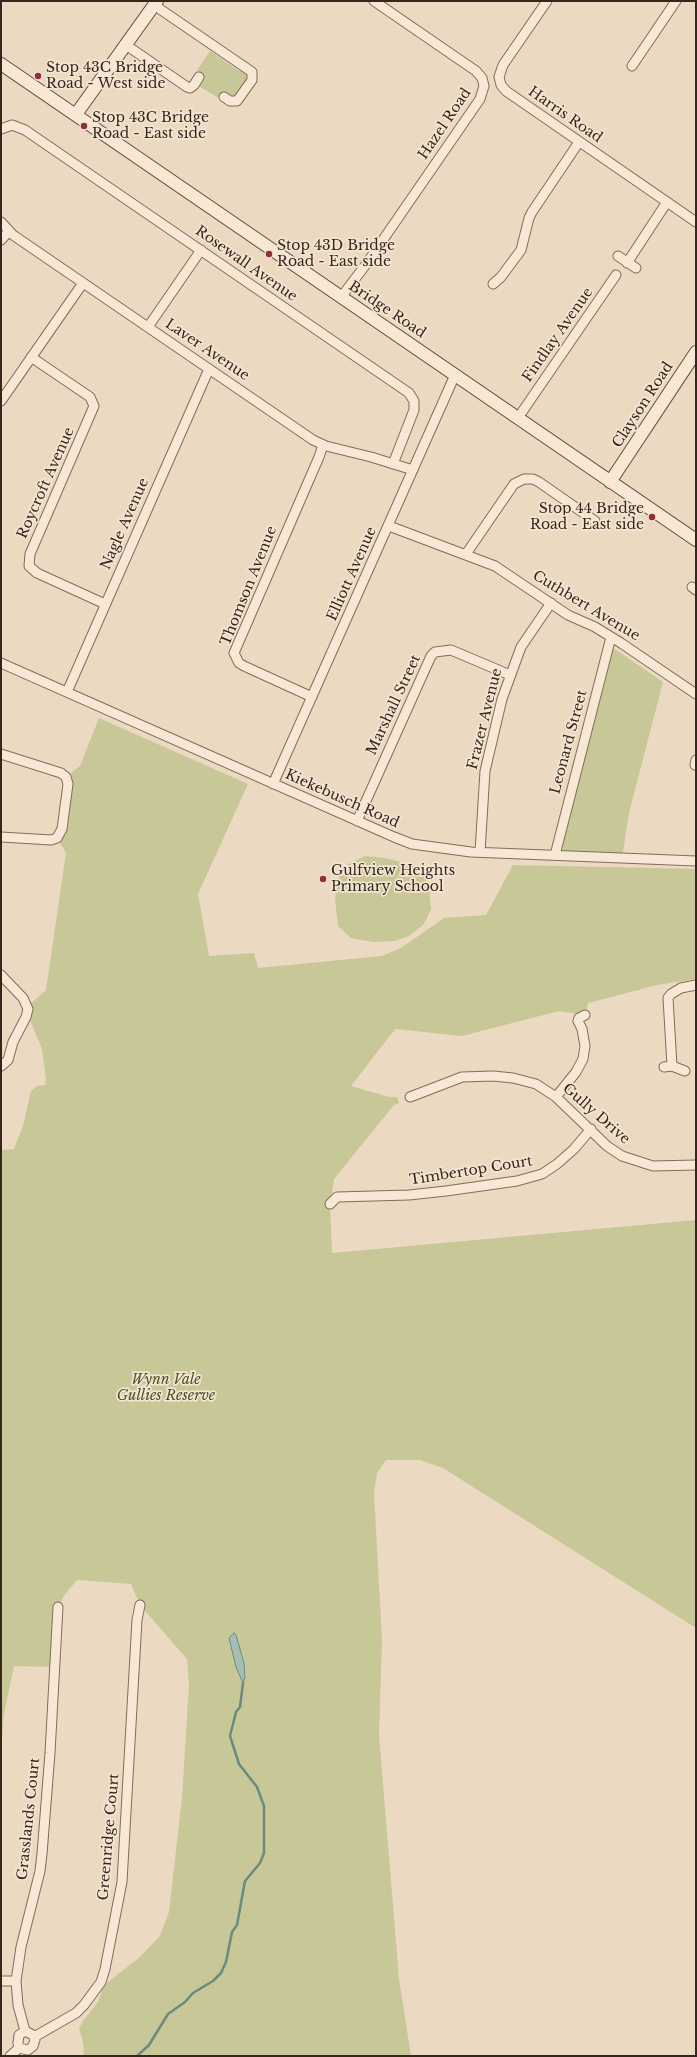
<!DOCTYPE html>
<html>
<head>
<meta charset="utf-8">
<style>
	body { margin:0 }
	#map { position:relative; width:697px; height:2057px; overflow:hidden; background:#ebd9c2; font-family:"Libre Baskerville",serif }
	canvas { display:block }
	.frame { position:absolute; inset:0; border:2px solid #35261e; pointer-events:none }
</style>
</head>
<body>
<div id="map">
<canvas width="697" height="2057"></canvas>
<div class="frame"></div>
</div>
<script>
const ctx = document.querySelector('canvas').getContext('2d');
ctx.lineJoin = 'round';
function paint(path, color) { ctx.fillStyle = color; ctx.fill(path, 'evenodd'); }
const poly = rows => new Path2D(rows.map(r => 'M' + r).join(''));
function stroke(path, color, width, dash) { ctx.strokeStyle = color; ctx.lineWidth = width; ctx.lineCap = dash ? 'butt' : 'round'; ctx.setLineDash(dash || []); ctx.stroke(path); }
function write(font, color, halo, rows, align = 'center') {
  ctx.font = font + ' "Libre Baskerville",serif'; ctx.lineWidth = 3.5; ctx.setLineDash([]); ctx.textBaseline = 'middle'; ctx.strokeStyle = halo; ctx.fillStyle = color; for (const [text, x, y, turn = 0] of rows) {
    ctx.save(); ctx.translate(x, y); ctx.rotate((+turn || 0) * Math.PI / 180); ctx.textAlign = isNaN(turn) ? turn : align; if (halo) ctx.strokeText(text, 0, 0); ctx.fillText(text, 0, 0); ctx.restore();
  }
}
const green = poly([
	[210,51,239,71,242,70,247,74,248,77,236,96,229,97,223,94,219,98,190,81],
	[609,645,663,682,629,813,622,858,555,855],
	[99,718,248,784,198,894,209,956,254,953,258,968,382,956,401,948,444,918,486,915,513,865,696,869,696,979,657,985,588,1003,585,1015,559,1011,462,1036,395,1029,351,1086,389,1097,397,1097,399,1103,393,1106,334,1179,330,1204,332,1253,696,1220,696,1628,443,1468,420,1460,386,1460,377,1473,374,1493,382,1640,379,1735,399,1979,411,2056,83,2056,84,2050,82,2037,79,2029,83,2021,98,2002,104,1985,140,1957,160,1936,169,1912,182,1798,189,1684,187,1659,140,1605,131,1584,77,1580,65,1594,58,1607,55,1667,14,1666,4,1714,1,1749,1,1150,14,1149,23,1126,31,1091,37,1086,45,1085,46,1079,42,1049,27,1013,27,1007,46,990,66,853,57,838,66,777,80,766],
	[365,856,385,858,413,865,425,875,429,888,431,909,424,924,409,936,395,941,373,942,351,938,338,926,335,899,339,876,348,864]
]);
const water = poly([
	[234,1633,236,1635,244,1663,245,1677,243,1683,236,1667,229,1638,234,1633]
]);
const stream = poly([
	[137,2056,149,2045,168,2014,185,2002,193,1993,213,1981,221,1973,226,1962,232,1932,237,1925,245,1881,260,1863,264,1853,264,1806,257,1787,239,1764,230,1736,236,1712,240,1707,243,1683]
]);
const street = poly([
	[547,1,503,65,499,77,501,85,506,91,696,222],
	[154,5,252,72,252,80,237,101,230,101,224,97],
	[126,45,187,87,190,88,194,85,199,77],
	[632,66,676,1],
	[1,129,12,125,25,130,409,393,414,401,414,410,393,464],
	[1,222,13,235,313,440,326,446,371,457,413,470],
	[1,240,9,231],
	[618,256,636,268],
	[627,263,667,202],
	[493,284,501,277,521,250,529,218,532,212,579,142],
	[345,292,367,263,480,99,484,86,482,78,476,71,374,1],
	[148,327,201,250],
	[31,357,90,397,94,406,30,554,29,566,37,573,105,604],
	[1,401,83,283],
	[522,412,616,275],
	[389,526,495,566,568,615,595,627,621,643,696,694],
	[466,554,514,484,524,479,533,479,539,482,595,521],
	[692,587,696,590],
	[1,663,394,837,412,844,471,852,696,861],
	[67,692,209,369],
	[312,697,244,666,239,663,234,653,319,457,323,445],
	[1,754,61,773,66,777,68,784,62,829,57,838,51,840,1,837],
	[695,765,696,760],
	[273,784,455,375],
	[357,821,431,656,435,652,451,650,510,675],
	[480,852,485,771,502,699,521,647,551,603],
	[555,855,611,637],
	[1,975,23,998,28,1009,26,1017,13,1042,8,1060,1,1066],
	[672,1066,668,998,671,994,681,988,696,985],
	[664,1067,672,1066,685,1071],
	[410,1097,462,1077,493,1076,513,1078,536,1084,556,1097,607,1146,622,1156,653,1166,696,1165],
	[556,1097,576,1072,583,1059,585,1046,582,1029,578,1021,579,1018,585,1015],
	[330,1204,337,1197,409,1195,446,1191,517,1181,542,1174,557,1164,574,1149,591,1129],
	[1,1981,16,1981],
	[25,2031,18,2005,16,1981,21,1947,40,1871,42,1854,50,1753,58,1607],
	[25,2031,33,2035,35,2040,33,2046,28,2050,19,2048,18,2043,19,2035,25,2031],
	[34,2037,76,2013,84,2005,101,1982,105,1969,122,1882,137,1620,140,1605],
	[10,2056,19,2048]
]);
const secondary = poly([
	[1,64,696,540],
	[77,116,79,110,157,1],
	[610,482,696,352]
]);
const markers = [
	[38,76,4,"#8f2e3c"],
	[84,126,4,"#8f2e3c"],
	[269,254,4,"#8f2e3c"],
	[652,517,4,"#8f2e3c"],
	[323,879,4,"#8f2e3c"]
];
const poiNames = [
	["Stop 43C Bridge",46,68],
	["Road - West side",46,84],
	["Stop 43C Bridge",92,118],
	["Road - East side",92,134],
	["Stop 43D Bridge",277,246],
	["Road - East side",277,262],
	["Stop 44 Bridge",644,509,"right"],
	["Road - East side",644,525,"right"],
	["Gulfview Heights",331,871],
	["Primary School",331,887]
];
const streetNames = [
	["Harris Road",565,115,35],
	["Hazel Road",445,124,-56],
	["Rosewall Avenue",246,264,35],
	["Bridge Road",387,310,34],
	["Findlay Avenue",558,335,-55],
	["Laver Avenue",207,350,34],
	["Clayson Road",643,405,-57],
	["Roycroft Avenue",46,483,-66],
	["Nagle Avenue",125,524,-66],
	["Elliott Avenue",352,574,-66],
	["Thomson Avenue",249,586,-68],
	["Cuthbert Avenue",586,606,31],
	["Marshall Street",394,705,-65],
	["Frazer Avenue",485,719,-76],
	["Leonard Street",569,742,-75],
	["Kiekebusch Road",342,799,24],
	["Gully Drive",596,1114,41],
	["Timbertop Court",471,1171,-9],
	["Grasslands Court",29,1819,-84],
	["Greenridge Court",109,1837,-85]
];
const parkNames = [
	["Wynn Vale",166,1380],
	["Gullies Reserve",166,1396]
];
paint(green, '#c8c797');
paint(water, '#a4beb3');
stroke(water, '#6c8b7f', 1);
stroke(stream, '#6c8b7f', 2.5);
stroke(street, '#846b5a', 11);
stroke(secondary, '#664c3e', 14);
stroke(street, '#f7e8d5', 9);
stroke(secondary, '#f7e8d5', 12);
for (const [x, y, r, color] of markers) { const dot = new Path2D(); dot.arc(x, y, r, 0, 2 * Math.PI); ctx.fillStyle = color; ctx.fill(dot); stroke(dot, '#f3e5d1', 1.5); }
write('14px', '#35261e', '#f3e5d1', poiNames, 'left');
write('14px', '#35261e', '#f3e5d1', streetNames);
write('italic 14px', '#4b5025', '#f3e5d1', parkNames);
</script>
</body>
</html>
